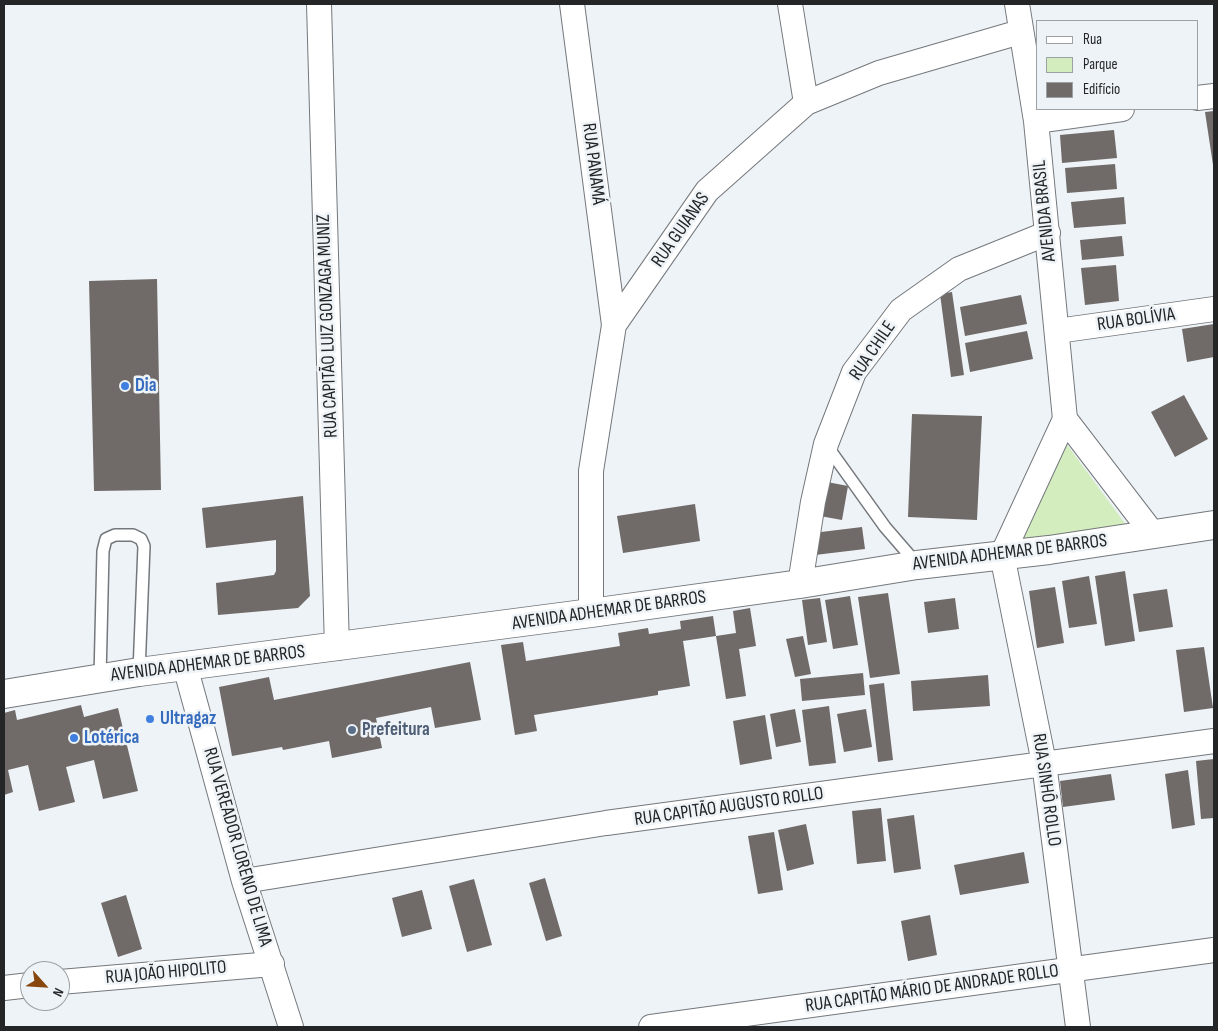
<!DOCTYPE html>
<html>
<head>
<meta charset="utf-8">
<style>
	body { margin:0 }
	#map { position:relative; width:1218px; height:1031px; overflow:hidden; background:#eef3f7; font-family:"Sofia Sans Condensed",sans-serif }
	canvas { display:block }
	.frame { position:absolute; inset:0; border:5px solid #232527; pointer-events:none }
	.legend { position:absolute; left:1036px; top:20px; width:162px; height:90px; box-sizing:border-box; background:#eef3f7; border:1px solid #9da1a4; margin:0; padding:6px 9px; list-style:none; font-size:15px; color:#232527 }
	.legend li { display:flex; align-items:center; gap:10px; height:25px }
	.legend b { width:25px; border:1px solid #9da1a4 }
	.north { position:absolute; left:20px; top:961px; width:50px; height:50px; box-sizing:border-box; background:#eef3f7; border:1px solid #9da1a4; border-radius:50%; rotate:116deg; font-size:14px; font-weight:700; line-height:20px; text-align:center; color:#232527 }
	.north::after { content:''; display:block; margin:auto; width:18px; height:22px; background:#87470f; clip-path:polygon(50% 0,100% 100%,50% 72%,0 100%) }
</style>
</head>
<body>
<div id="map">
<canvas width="1218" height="1031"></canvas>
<div class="frame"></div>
<ul class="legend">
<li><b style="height:6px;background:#fff"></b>Rua</li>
<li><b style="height:14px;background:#d3edbf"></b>Parque</li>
<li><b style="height:14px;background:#706a68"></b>Edifício</li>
</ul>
<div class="north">N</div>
</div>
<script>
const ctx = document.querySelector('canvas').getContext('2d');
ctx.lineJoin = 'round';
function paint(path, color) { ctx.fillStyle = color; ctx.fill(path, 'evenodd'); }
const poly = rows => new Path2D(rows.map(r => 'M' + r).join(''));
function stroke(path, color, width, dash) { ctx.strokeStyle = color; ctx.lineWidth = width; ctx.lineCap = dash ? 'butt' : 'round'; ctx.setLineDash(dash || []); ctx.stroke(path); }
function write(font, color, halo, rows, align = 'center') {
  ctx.font = font + ' "Sofia Sans Condensed",sans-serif'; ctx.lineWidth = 5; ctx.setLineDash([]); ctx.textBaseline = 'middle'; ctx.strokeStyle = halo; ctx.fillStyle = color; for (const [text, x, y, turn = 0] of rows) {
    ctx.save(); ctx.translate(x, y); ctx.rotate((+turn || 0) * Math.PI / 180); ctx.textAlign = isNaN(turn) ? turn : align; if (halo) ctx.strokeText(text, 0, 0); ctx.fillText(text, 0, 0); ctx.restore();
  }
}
const green = poly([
	[1065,442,1127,526,1014,540]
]);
const building = poly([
	[1214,111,1214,165,1213,165,1205,112],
	[1114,130,1117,158,1062,163,1060,135],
	[1115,164,1117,189,1067,193,1065,168],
	[1124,197,1126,224,1074,228,1071,202],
	[1122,236,1124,256,1082,260,1080,240],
	[1116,265,1119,301,1085,305,1081,268],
	[157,279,161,490,94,491,89,281],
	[952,292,964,375,951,377,940,294],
	[1021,295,1027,324,965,336,960,307],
	[1214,324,1214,357,1187,362,1182,329],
	[1027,331,1033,359,970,372,965,343],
	[1184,395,1208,439,1175,457,1151,412],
	[912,414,982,416,977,520,908,517],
	[827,482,848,486,842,520,820,516],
	[303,496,310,596,298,608,218,615,216,583,274,575,276,571,276,540,206,548,202,508],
	[695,504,700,541,623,553,617,516],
	[862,527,865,549,815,555,813,533],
	[1125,571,1135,641,1105,646,1095,576],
	[1089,576,1097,624,1069,628,1062,581],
	[1055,587,1064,643,1037,648,1029,591],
	[1167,589,1173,627,1139,632,1133,594],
	[888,593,900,674,870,678,858,597],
	[850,596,858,645,833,649,825,600],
	[820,598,827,642,808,645,802,600],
	[955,598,959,629,928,633,924,602],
	[750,608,756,646,739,649,746,696,726,699,716,636,736,633,733,611],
	[713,616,716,636,683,641,690,686,658,691,658,695,534,715,537,731,515,735,501,645,523,642,526,661,620,646,618,633,648,628,649,634,681,629,680,621],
	[803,636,811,674,795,677,786,639],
	[1204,647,1213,708,1184,712,1176,650],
	[470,662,481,720,435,728,431,707,376,718,382,748,332,758,329,741,283,750,282,747,232,756,219,687,269,677,274,700],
	[863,673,865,695,802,701,800,679],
	[988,675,990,706,913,711,911,681],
	[884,683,893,760,878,762,869,685],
	[81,705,84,717,118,708,138,791,103,799,94,760,66,767,75,802,39,811,28,765,8,770,13,792,4,795,4,713,15,710,17,720],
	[829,706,836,763,809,766,802,710],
	[795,709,801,742,776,747,770,714],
	[866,709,872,747,844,752,837,714],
	[765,715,772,759,740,765,733,721],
	[1214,759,1214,818,1201,819,1196,761],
	[1188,770,1195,825,1172,829,1165,774],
	[1111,774,1115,800,1063,807,1060,781],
	[881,808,886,861,857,864,852,811],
	[914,815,921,869,894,873,887,819],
	[806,824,814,864,787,871,778,830],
	[774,832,783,890,758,894,748,836],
	[1024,852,1029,883,960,895,954,865],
	[545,878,562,936,546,941,529,883],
	[474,879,492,945,467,952,449,886],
	[422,890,432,929,402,937,392,898],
	[126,895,142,949,118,957,101,903],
	[930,915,937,955,908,961,901,921]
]);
const lane = poly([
	[827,446,885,527,917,564],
	[100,678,103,551,106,539,115,535,133,535,141,539,144,546,139,672]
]);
const street = poly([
	[319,4,337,648],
	[572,4,614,325],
	[790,4,806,103],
	[1017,4,1036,121,1065,419,1002,555,1044,763,1078,1027],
	[1197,98,1214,96],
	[1036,121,1122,109],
	[1057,331,1214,309],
	[1065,419,1153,534],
	[800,584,813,502,826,444,854,372,901,310,959,269,1048,233],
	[591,613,591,471,614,325,707,191,806,103,879,73,1020,32],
	[185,666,244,881,291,1027],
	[244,881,606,823,1214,741],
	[60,982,272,964],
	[4,988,30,985],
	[651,1027,1214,950]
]);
const secondary = poly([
	[4,694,139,672,591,613,800,584,917,565,1049,550,1214,525]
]);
const markers = [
	[125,386,5,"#3f7fe0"],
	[150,719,5,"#3f7fe0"],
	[352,730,5,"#5c6f8a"],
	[74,738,5,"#3f7fe0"]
];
const streetNames = [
	["RUA PANAMÁ",593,164,83],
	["AVENIDA BRASIL",1045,211,-96],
	["RUA GUIANAS",681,230,-55],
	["RUA BOLÍVIA",1136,320,-8],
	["RUA CAPITÃO LUIZ GONZAGA MUNIZ",328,326,-92],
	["RUA CHILE",873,351,-56],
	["AVENIDA ADHEMAR DE BARROS",1010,553,-7],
	["AVENIDA ADHEMAR DE BARROS",609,611,-8],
	["AVENIDA ADHEMAR DE BARROS",208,664,-7],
	["RUA SINHÔ ROLLO",1046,790,82],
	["RUA CAPITÃO AUGUSTO ROLLO",729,807,-8],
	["RUA VEREADOR LORENO DE LIMA",237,847,74],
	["RUA JOÃO HIPOLITO",166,973,-5],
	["RUA CAPITÃO MÁRIO DE ANDRADE ROLLO",932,989,-8]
];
const shopNames = [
	["Dia",135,386],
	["Ultragaz",160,719],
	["Lotérica",84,738]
];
const serviceNames = [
	["Prefeitura",362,730]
];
paint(green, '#d3edbf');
paint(building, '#706a68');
stroke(lane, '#74787c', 14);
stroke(street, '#74787c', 26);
stroke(secondary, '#74787c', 30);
stroke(lane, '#fff', 11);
stroke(street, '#fff', 24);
stroke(secondary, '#fff', 28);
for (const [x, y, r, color] of markers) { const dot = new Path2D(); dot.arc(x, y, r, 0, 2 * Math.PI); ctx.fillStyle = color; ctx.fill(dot); stroke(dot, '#eef3f7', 2); }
write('19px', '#232527', '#eef3f7', streetNames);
write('bold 19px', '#366cbe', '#eef3f7', shopNames, 'left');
write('bold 19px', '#4e5e75', '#eef3f7', serviceNames, 'left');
</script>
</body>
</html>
